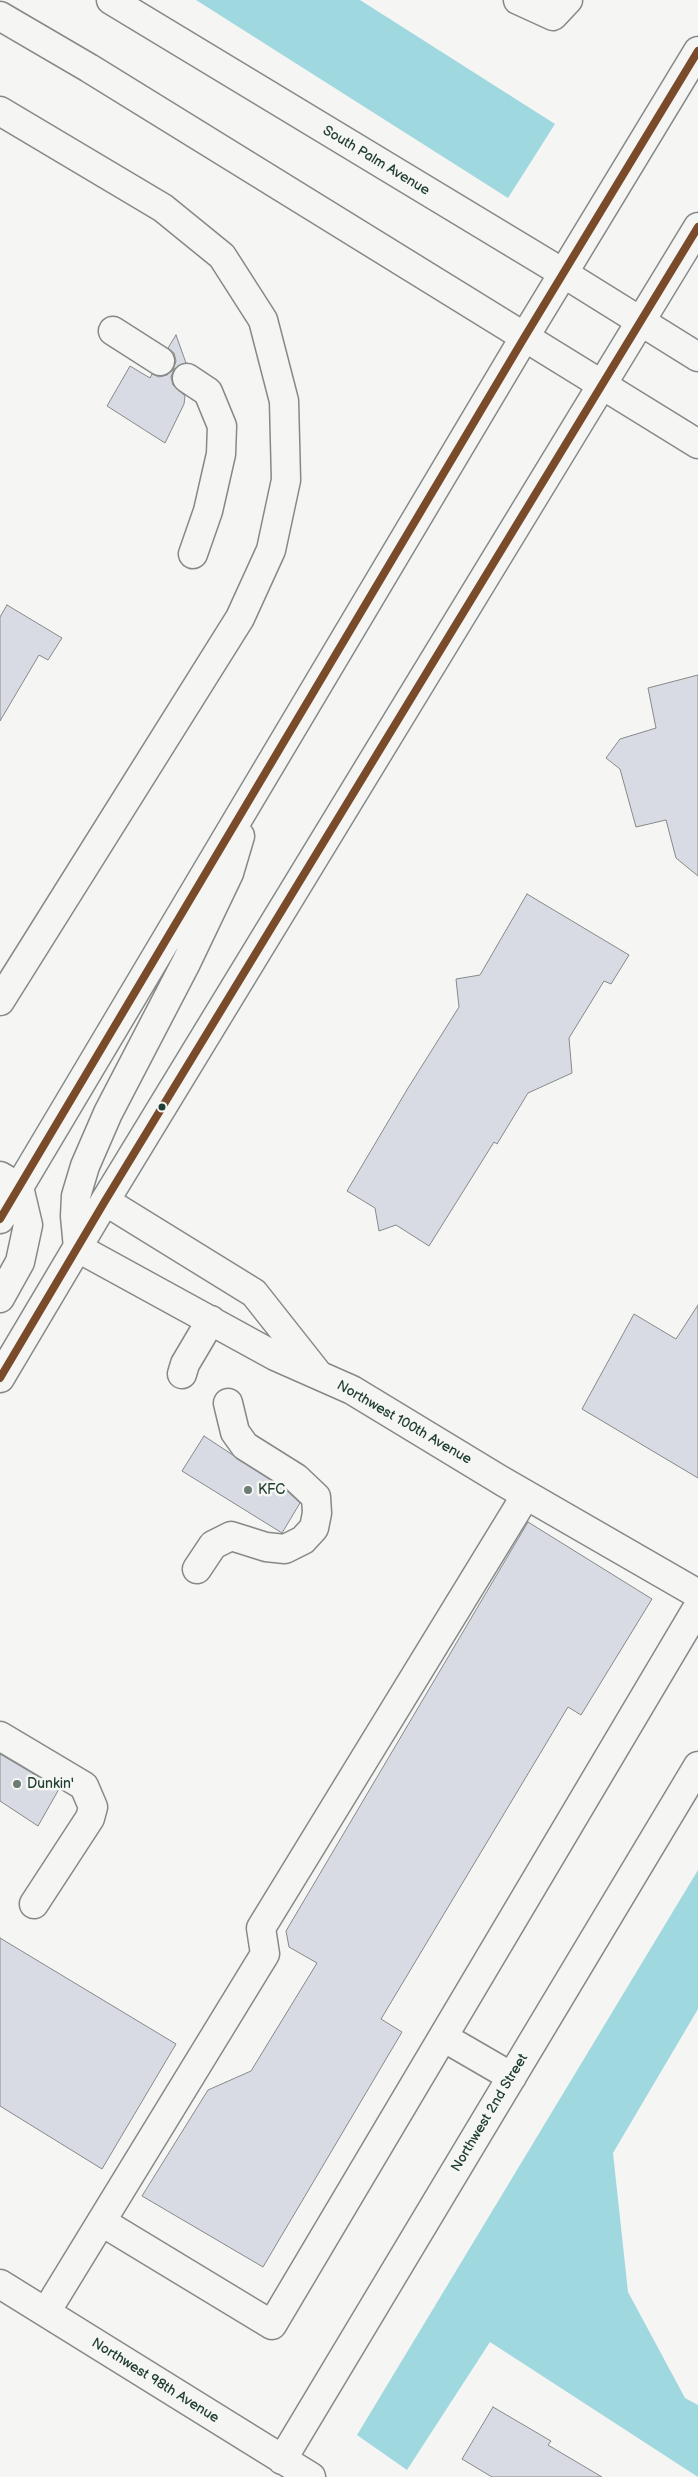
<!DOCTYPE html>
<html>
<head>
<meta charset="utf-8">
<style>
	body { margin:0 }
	canvas { display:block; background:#f5f5f3 }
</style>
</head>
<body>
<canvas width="698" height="2477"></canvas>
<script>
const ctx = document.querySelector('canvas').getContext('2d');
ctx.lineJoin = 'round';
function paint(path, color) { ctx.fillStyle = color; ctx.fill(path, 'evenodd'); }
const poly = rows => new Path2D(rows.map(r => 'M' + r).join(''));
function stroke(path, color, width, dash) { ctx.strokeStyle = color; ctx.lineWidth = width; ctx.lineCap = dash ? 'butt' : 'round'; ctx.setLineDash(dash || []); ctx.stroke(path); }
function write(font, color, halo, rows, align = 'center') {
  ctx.font = font + ' "Balsamiq Sans",sans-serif'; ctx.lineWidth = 5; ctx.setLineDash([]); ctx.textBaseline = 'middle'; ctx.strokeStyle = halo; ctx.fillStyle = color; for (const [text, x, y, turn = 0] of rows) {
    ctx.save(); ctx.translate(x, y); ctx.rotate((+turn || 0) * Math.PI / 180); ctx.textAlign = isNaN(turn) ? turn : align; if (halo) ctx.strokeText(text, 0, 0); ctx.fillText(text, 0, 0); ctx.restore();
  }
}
const water = poly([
	[196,0,360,0,555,124,508,198],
	[698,1870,698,2009,613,2153,628,2292,685,2398,698,2405,698,2477,490,2342,407,2470,357,2435]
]);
const building = poly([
	[176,335,186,363,174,369,171,377,173,385,185,396,184,404,165,443,107,406,130,366,150,378,152,374,159,377,167,375,173,370,176,361,174,353,168,348,176,335],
	[7,605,62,638,48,660,39,655,0,721,0,617,7,605],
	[698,675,698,876,676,858,666,820,636,827,620,769,606,758,620,739,656,728,648,688,698,675],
	[527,894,629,955,611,984,604,981,569,1038,572,1073,528,1093,497,1144,494,1142,429,1246,396,1225,379,1231,375,1208,347,1191,408,1088,459,1007,456,979,480,975,527,894],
	[698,1305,698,1478,582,1409,634,1314,676,1339,698,1305],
	[204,1436,286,1490,300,1503,282,1533,182,1471,204,1436],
	[528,1522,652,1599,581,1715,568,1707,381,2019,402,2032,263,2267,142,2196,208,2090,251,2071,317,1963,289,1947,286,1931,528,1522],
	[0,1754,59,1789,38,1826,0,1801,0,1754],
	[0,1938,176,2044,102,2169,0,2106,0,1938],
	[493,2407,551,2441,548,2445,602,2477,492,2477,462,2459,493,2407]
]);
const minor = poly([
	[518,0,553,16,568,0],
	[0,111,163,208,222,256,263,320,284,401,286,480,271,550,240,618,0,1001],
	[113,331,160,361],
	[187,378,208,392,222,426,221,454,208,511,193,554],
	[0,1176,19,1187],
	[105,1201,254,1293,318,1374],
	[78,1248,275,1356,352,1390,502,1481,698,1594],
	[182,1374,185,1364,211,1320],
	[197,1569,213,1545,231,1536,266,1547,285,1549,303,1540,314,1528,317,1513,316,1497,296,1478,245,1446,235,1432,228,1403],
	[0,1736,84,1786,93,1807,90,1818,34,1904],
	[443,2037,512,2077],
	[102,2222,272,2325,698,1607],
	[0,2284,311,2477],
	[46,2312,265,1954,261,1928,526,1495],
	[282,2460,698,1766]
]);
const major = poly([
	[111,0,563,273,698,357],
	[0,16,89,68,698,444]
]);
const highway = poly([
	[0,1219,524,338,698,51],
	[78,1248,75,1216,76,1196,85,1166,108,1113,186,963,229,873,240,836],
	[0,1298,20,1262,28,1225,19,1187],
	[0,1378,105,1201,698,227]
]);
const bus1 = poly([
	[0,1219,524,338,698,51],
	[0,1378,105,1201,698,227]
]);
const markers = [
	[162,1107,4.5,"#1f3d34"],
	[248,1490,5,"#6a7d77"],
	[17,1784,5,"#6a7d77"]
];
const streetNames = [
	["South Palm Avenue",376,161,31],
	["Northwest 100th Avenue",404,1423,30],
	["Northwest 2nd Street",490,2113,-59],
	["Northwest 98th Avenue",155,2381,32]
];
const poiNames = [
	["KFC",258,1490],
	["Dunkin'",27,1784]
];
paint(water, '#a0d8df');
paint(building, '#d9dbe4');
stroke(building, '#858a88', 1);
stroke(minor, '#858a88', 31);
stroke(major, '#858a88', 31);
stroke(highway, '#858a88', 31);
stroke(minor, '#f5f5f3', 28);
stroke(major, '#f5f5f3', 28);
stroke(highway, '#f5f5f3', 28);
stroke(bus1, '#7a4b2a', 8);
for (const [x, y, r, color] of markers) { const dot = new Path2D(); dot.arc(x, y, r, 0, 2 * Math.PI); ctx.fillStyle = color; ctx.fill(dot); stroke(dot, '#f6f6f2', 2); }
write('14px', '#1f3d34', '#f6f6f2', streetNames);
write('14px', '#1f3d34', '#f6f6f2', poiNames, 'left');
</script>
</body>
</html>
